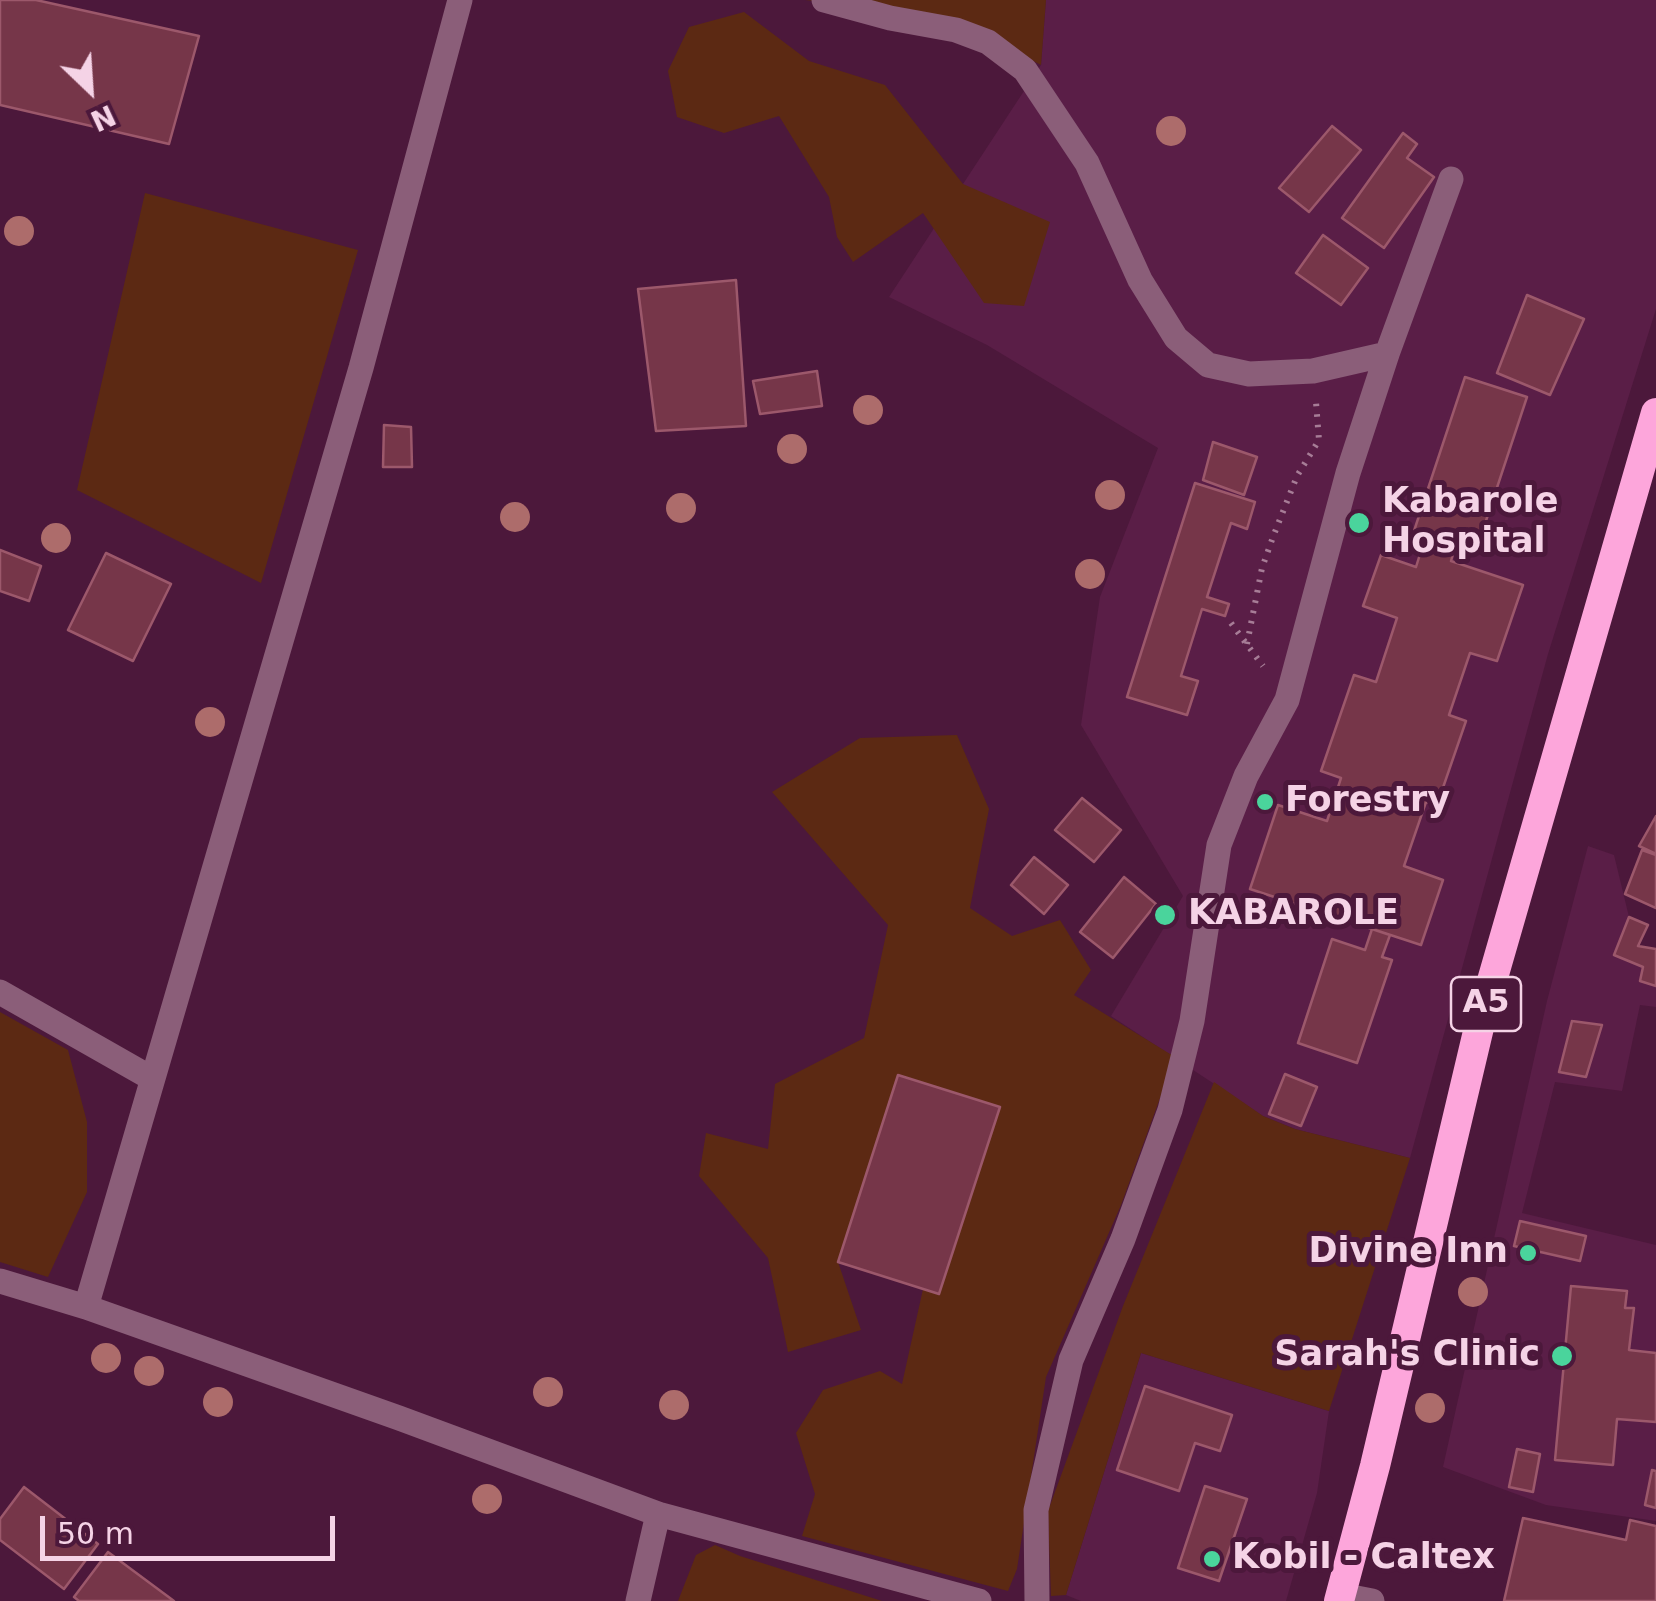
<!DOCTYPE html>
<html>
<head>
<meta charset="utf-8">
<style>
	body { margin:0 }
	#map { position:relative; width:1656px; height:1601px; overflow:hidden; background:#4c183b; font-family:"DejaVu Sans",sans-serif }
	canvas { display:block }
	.north { position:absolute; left:40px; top:40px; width:100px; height:100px; -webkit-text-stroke:8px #4c183b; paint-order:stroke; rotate:155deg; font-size:28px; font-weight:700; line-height:40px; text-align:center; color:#f5d3e6 }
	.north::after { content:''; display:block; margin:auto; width:35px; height:45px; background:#f5d3e6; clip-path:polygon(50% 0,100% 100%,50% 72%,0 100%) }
	.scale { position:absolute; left:40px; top:1516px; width:295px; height:45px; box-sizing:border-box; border:5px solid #f5d3e6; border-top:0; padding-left:12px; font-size:30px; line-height:35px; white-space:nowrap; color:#f5d3e6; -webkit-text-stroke:8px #4c183b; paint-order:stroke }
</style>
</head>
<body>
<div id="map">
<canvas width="1656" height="1601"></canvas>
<div class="north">N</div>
<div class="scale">50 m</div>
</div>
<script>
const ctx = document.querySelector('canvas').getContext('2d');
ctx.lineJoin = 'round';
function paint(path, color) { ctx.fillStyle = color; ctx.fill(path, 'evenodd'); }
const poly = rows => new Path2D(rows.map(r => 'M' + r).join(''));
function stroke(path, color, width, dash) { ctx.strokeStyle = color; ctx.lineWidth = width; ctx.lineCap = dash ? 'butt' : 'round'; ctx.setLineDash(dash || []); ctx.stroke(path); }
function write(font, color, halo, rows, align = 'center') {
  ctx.font = font + ' "DejaVu Sans",sans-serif'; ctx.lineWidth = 10; ctx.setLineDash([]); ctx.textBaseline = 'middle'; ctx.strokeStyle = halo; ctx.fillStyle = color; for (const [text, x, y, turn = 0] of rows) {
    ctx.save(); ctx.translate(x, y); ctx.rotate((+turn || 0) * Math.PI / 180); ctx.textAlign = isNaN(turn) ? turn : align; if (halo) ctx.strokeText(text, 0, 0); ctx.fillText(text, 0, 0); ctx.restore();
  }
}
const built = poly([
	[1046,0,1656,0,1656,309,1548,654,1410,1158,1295,1129,1263,1116,1111,1016,1183,896,1081,725,1100,597,1158,448,987,345,889,297,1041,65],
	[1588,846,1614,855,1629,917,1614,955,1643,967,1640,981,1656,984,1656,1007,1640,1005,1622,1091,1555,1082,1522,1213,1656,1245,1656,1521,1546,1505,1443,1467,1547,1001],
	[1141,1353,1329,1411,1317,1493,1286,1601,1081,1601,1066,1595]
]);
const green = poly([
	[805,0,1046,0,1041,65,966,26,862,6],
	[744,12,809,61,885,85,963,184,1050,222,1024,306,984,303,923,213,853,262,837,237,829,197,779,116,724,133,677,117,668,71,689,27],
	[145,193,358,250,261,583,77,490],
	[957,735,989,809,970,908,1012,936,1060,920,1091,970,1074,995,1175,1057,1121,1205,1046,1377,1017,1569,1008,1591,802,1536,815,1494,796,1433,823,1390,880,1371,902,1384,923,1289,939,1294,999,1107,898,1075,838,1262,861,1330,788,1352,768,1258,699,1176,706,1133,768,1149,775,1084,864,1038,888,925,772,792,860,738],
	[0,1012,68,1050,87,1122,87,1192,48,1277,0,1262],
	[1214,1082,1263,1116,1295,1129,1410,1158,1329,1411,1141,1353,1066,1595,1051,1596,1048,1511,1123,1306],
	[715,1545,740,1556,882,1601,678,1601,696,1555]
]);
const building = poly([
	[0,0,36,0,199,36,169,144,0,105,0,0],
	[1332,126,1361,150,1309,212,1279,188,1332,126],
	[1403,133,1417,144,1407,158,1434,177,1384,248,1342,218,1403,133],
	[1323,235,1368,268,1341,305,1296,273,1323,235],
	[736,280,746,426,656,431,638,289,736,280],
	[1527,295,1584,319,1550,395,1497,373,1527,295],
	[817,371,822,406,760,414,753,381,817,371],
	[1465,377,1527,397,1476,551,1456,544,1451,561,1523,585,1497,661,1470,653,1449,715,1466,721,1437,805,1426,802,1404,866,1443,880,1421,945,1250,889,1278,805,1327,821,1341,778,1321,771,1354,675,1376,682,1397,618,1363,606,1381,555,1416,567,1425,538,1413,534,1465,377],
	[384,425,411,427,412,467,383,467,384,425],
	[1213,442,1257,457,1244,495,1203,480,1213,442],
	[1195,483,1255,502,1247,529,1231,523,1207,597,1229,604,1225,616,1202,609,1181,676,1198,681,1187,715,1127,697,1195,483],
	[0,550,41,566,29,601,0,591,0,550],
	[106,553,171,584,133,661,68,630,106,553],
	[1082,798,1121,830,1094,862,1055,830,1082,798],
	[1656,816,1656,854,1639,846,1656,816],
	[1642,850,1656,855,1656,908,1625,894,1642,850],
	[1034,857,1068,885,1044,914,1011,885,1034,857],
	[1124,877,1156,904,1113,958,1080,932,1124,877],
	[1629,917,1648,925,1638,946,1656,949,1656,986,1640,981,1643,967,1614,955,1629,917],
	[1372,929,1390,935,1382,957,1392,960,1357,1063,1298,1043,1332,939,1365,950,1372,929],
	[1572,1021,1602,1025,1586,1077,1559,1072,1572,1021],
	[1285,1074,1317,1087,1301,1126,1269,1114,1285,1074],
	[898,1075,1000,1107,939,1294,838,1262,898,1075],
	[1520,1221,1586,1236,1580,1261,1514,1246,1520,1221],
	[1571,1286,1627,1291,1625,1308,1634,1308,1629,1350,1656,1353,1656,1422,1617,1419,1613,1465,1555,1460,1571,1286],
	[1145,1386,1232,1415,1220,1451,1195,1443,1179,1491,1117,1470,1145,1386],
	[1517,1449,1540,1454,1533,1492,1509,1487,1517,1449],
	[1652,1470,1656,1471,1656,1508,1645,1505,1652,1470],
	[1205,1486,1247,1499,1219,1581,1178,1568,1205,1486],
	[24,1487,98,1544,64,1589,0,1540,0,1519,24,1487],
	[1523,1518,1626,1540,1630,1520,1656,1526,1656,1601,1504,1601,1523,1518],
	[108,1552,174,1601,79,1601,74,1597,108,1552]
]);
const path = poly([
	[1231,623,1263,666],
	[1247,644,1262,568,1273,537,1297,476,1319,440,1316,402]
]);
const minor = poly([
	[824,0,890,18,956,30,988,42,1025,70,1087,163,1140,280,1176,338,1208,365,1249,374,1313,371,1387,354],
	[0,992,151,1078],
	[0,1281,86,1307,399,1418,658,1514,979,1601],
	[86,1307,361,368,460,0],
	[1341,1595,1372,1601],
	[638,1601,658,1514],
	[1037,1601,1036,1510,1071,1360,1123,1239,1170,1110,1192,1021,1219,845,1246,776,1287,700,1348,473,1387,354,1451,179]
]);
const highway = poly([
	[1339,1601,1375,1466,1481,1019,1656,413]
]);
const trees = [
	[1171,131],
	[19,231],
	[868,410],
	[792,449],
	[1110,495],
	[681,508],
	[515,517],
	[56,538],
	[1090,574],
	[210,722],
	[1473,1292],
	[106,1358],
	[149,1371],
	[548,1392],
	[218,1402],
	[674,1405],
	[1430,1408],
	[487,1499]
];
const markers = [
	[1359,523,12,"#4ad49c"],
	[1265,802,10,"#4ad49c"],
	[1165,915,12,"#4ad49c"],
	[1528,1253,10,"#4ad49c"],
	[1562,1356,12,"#4ad49c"],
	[1212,1559,10,"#4ad49c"]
];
const shields = [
	[1486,1004,70]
];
const shieldNames = [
	["A5",1486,1004]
];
const poiNames = [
	["Kabarole",1382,503],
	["Hospital",1382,543],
	["Forestry",1285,802],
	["KABAROLE",1188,915],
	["Divine Inn",1508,1253,"right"],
	["Sarah's Clinic",1540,1356,"right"],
	["Kobil - Caltex",1232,1559]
];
paint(built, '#5a1e47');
paint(green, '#5c2913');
paint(building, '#763649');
stroke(building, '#9c586b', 2.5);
stroke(path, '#a77d97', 6, [2.5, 8]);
stroke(minor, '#8b5e79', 25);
stroke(highway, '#fda6db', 30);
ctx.fillStyle = '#ad6c6b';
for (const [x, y] of trees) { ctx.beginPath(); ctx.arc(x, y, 15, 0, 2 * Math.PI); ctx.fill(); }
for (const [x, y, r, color] of markers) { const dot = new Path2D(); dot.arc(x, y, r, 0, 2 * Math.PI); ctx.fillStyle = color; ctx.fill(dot); stroke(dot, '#4c183b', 4); }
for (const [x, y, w] of shields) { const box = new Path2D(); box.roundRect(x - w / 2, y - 27, w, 54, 8); ctx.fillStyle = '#4c183b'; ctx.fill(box); stroke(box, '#f5d3e6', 2.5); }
write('bold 32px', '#f5d3e6', null, shieldNames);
write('bold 35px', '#f5d3e6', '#4c183b', poiNames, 'left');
</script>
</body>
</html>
